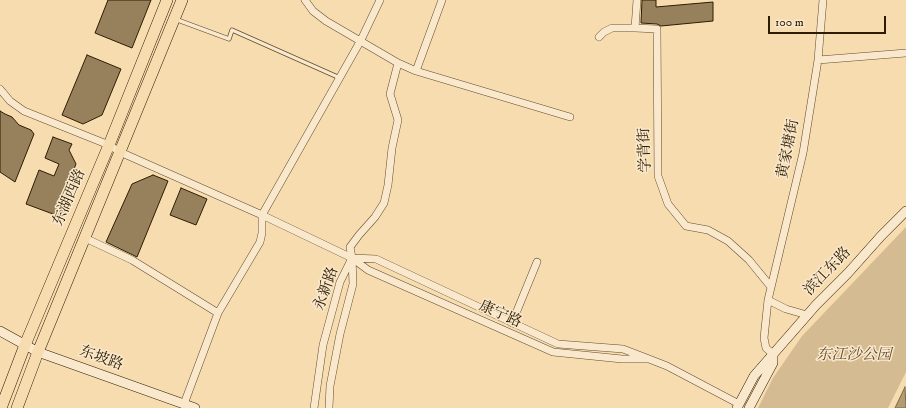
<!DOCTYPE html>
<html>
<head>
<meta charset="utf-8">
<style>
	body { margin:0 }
	#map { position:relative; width:906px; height:408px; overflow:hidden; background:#f7dcb0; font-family:"IM FELL DW Pica",serif }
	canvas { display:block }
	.scale { position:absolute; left:768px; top:16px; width:118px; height:18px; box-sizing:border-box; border:2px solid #2e1c01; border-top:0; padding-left:5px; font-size:12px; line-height:14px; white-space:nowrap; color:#2e1c01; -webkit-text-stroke:3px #fae8cc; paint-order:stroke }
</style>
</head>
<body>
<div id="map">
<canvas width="906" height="408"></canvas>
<div class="scale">100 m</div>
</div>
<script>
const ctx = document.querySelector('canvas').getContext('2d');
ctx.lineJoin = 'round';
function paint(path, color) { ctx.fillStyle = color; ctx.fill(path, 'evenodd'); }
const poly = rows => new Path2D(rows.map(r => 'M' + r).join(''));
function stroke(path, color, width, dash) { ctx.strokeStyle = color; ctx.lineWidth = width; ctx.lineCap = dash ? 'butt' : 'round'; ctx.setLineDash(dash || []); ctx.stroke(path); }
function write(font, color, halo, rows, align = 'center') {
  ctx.font = font + ' "IM FELL DW Pica","Noto Serif SC",serif'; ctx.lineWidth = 3; ctx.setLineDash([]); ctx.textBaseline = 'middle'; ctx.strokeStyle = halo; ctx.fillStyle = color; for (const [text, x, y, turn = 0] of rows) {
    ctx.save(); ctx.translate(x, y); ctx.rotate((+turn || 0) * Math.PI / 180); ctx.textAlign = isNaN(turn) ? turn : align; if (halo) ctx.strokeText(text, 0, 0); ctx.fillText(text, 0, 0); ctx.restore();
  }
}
const green = poly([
	[906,227,906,372,888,408,758,408,773,378,802,336]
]);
const water = poly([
	[905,387,906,408,895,408,905,387]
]);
const building = poly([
	[108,0,151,0,132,48,95,33,108,0],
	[642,0,656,0,656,7,713,2,713,21,661,26,657,24,641,23,642,0],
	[87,55,121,69,102,115,83,124,62,115,87,55],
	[0,111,5,114,12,117,19,125,31,130,34,134,15,182,0,172,0,111],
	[53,137,72,144,69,150,76,164,74,169,79,171,61,217,26,204,39,170,54,176,59,164,45,158,53,137],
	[153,175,168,181,137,257,106,242,132,184,153,175],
	[181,188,207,199,196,225,170,215,181,188]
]);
const lane = poly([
	[175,19,229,39,232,30,340,78]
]);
const street = poly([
	[305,0,313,11,326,21,398,63,416,71,570,117],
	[637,0,635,28,657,29,658,176,668,204,686,226,708,230,728,241,749,260,771,287],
	[599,37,604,32,612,28,635,28],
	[818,60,906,53],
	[416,71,442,0],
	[0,89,10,101,24,111,109,145,120,152,262,215,352,258,368,270,553,352,622,359,649,359],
	[85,238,132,260,218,313],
	[352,258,376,259,558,344,623,349,649,359,667,366,739,404],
	[768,300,786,309,807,315],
	[512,323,537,262],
	[773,354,766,348,764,338,768,300,803,153,818,60,823,0],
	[184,404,218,313,260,242,262,233,262,215,361,40,380,0],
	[314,408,323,345,340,282,351,260],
	[329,408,330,386,340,334,353,284,352,258,350,247,359,235,375,217,384,203,388,185,392,148,398,120,390,94,398,63]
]);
const secondary = poly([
	[0,331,38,352,195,408],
	[737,408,754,376,816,305,848,273,881,236,906,211],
	[749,408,773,363,773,354]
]);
const primary = poly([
	[1,408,25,345,109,145,167,0],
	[17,408,38,352,182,0]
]);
const streetNames = [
	["黄家塘街",789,149,-79],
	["学背街",646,150,-92],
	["东湖西路",70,198,-67],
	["滨江东路",828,272,-46],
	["永新路",327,289,-71],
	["康宁路",500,315,24],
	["东坡路",101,359,20]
];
const parkNames = [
	["东江沙公园",854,356]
];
paint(green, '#d5bb92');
paint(water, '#b39b74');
stroke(water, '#7e6846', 1);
paint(building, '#97805c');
stroke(building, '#2e1c01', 1);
stroke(lane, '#604c2d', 5);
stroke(street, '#604c2d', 8);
stroke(secondary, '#2e1c01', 10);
stroke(primary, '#2e1c01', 12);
stroke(lane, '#fae8cc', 3.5);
stroke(street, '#fae8cc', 7);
stroke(secondary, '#fae8cc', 9);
stroke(primary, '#f7dcb0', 11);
write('15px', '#2e1c01', '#fae8cc', streetNames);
write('italic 15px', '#604c2c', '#fae8cc', parkNames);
</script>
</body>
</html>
